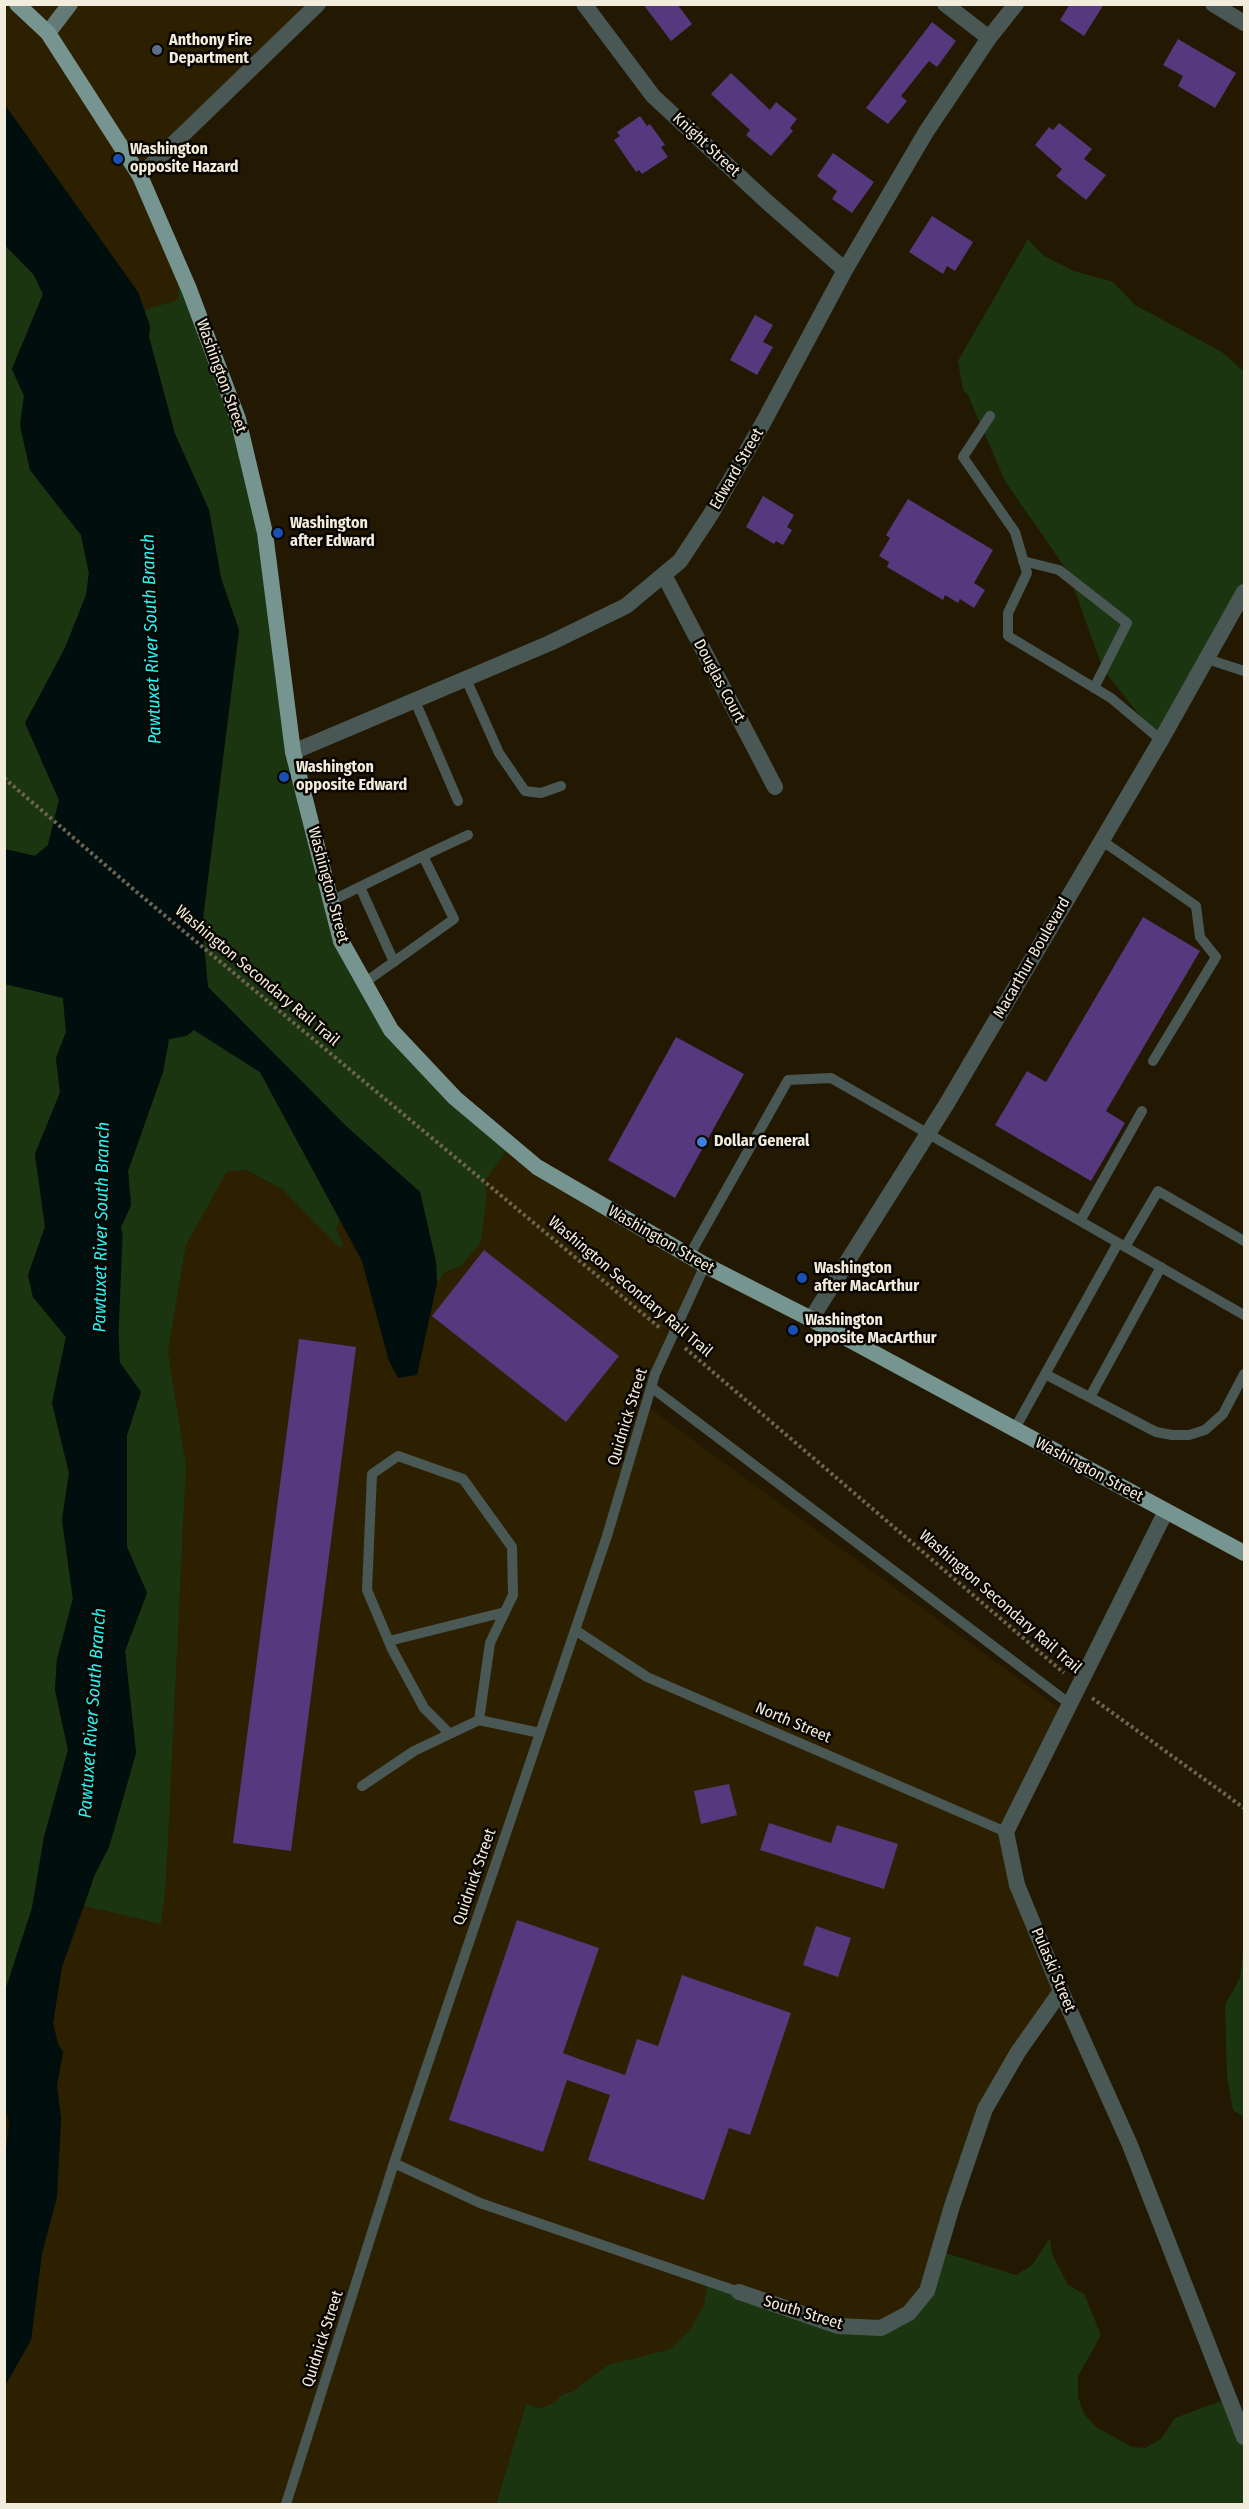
<!DOCTYPE html>
<html>
<head>
<meta charset="utf-8">
<style>
	body { margin:0 }
	#map { position:relative; width:1249px; height:2509px; overflow:hidden; background:#231903; font-family:"Fira Sans Condensed",sans-serif }
	canvas { display:block }
	.frame { position:absolute; inset:0; border:6px solid #f2ecdd; pointer-events:none }
</style>
</head>
<body>
<div id="map">
<canvas width="1249" height="2509"></canvas>
<div class="frame"></div>
</div>
<script>
const ctx = document.querySelector('canvas').getContext('2d');
ctx.lineJoin = 'round';
function paint(path, color) { ctx.fillStyle = color; ctx.fill(path, 'evenodd'); }
const poly = rows => new Path2D(rows.map(r => 'M' + r).join(''));
function stroke(path, color, width, dash) { ctx.strokeStyle = color; ctx.lineWidth = width; ctx.lineCap = dash ? 'butt' : 'round'; ctx.setLineDash(dash || []); ctx.stroke(path); }
function write(font, color, halo, rows, align = 'center') {
  ctx.font = font + ' "Fira Sans Condensed",sans-serif'; ctx.lineWidth = 5; ctx.setLineDash([]); ctx.textBaseline = 'middle'; ctx.strokeStyle = halo; ctx.fillStyle = color; for (const [text, x, y, turn = 0] of rows) {
    ctx.save(); ctx.translate(x, y); ctx.rotate((+turn || 0) * Math.PI / 180); ctx.textAlign = isNaN(turn) ? turn : align; if (halo) ctx.strokeText(text, 0, 0); ctx.fillText(text, 0, 0); ctx.restore();
  }
}
const built = poly([
	[4,5,318,5,144,171,179,273,178,300,144,310,138,292,5,105],
	[510,1146,705,1266,648,1403,652,1410,1061,1710,1008,1837,1062,1984,985,2112,913,2309,868,2328,704,2305,690,2330,670,2349,608,2365,572,2392,563,2394,555,2403,540,2408,526,2404,496,2504,5,2504,5,2386,31,2340,42,2253,57,2197,61,2119,57,2085,63,2052,58,2044,53,2023,62,1967,84,1906,160,1924,166,1883,186,1465,168,1352,186,1245,227,1170,246,1170,282,1189,341,1248,343,1242,336,1230,340,1220,362,1261,389,1361,417,1375,437,1283,445,1272,461,1266,487,1192,484,1182]
]);
const green = poly([
	[1028,239,1044,256,1074,271,1113,282,1135,305,1222,352,1244,372,1244,600,1161,736,1141,717,1103,669,1068,572,1005,481,968,395,963,390,958,361],
	[4,245,34,275,43,294,12,369,24,396,20,425,30,470,81,535,89,573,86,595,65,648,25,723,59,800,48,845,35,856,5,849],
	[179,273,268,528,294,747,331,901,387,1021,510,1146,484,1182,487,1192,481,1242,461,1266,445,1272,437,1283,436,1262,420,1192,346,1126,208,987,202,926,239,630,221,578,209,510,175,434,149,337,150,326,144,310,178,300],
	[5,984,63,997,66,1032,56,1058,60,1092,35,1154,45,1227,28,1275,33,1297,66,1337,52,1403,69,1473,62,1520,73,1599,57,1659,55,1690,68,1750,44,1837,32,1908,5,1991],
	[194,1030,260,1072,340,1220,336,1230,343,1242,341,1249,282,1189,246,1170,227,1171,186,1245,168,1352,186,1465,166,1883,161,1924,84,1906,95,1874,109,1847,136,1753,125,1651,147,1593,127,1547,127,1435,141,1392,108,1346,97,1317,99,1296,110,1252,131,1205,128,1171,163,1072,169,1039,186,1036],
	[1244,1943,1244,2117,1233,2110,1227,2077,1225,2005,1240,1978],
	[1050,2238,1052,2254,1068,2285,1084,2294,1101,2335,1078,2376,1078,2397,1084,2414,1096,2427,1132,2447,1145,2448,1161,2439,1175,2418,1229,2398,1244,2428,1244,2504,496,2504,526,2404,540,2408,554,2403,563,2394,572,2392,608,2365,670,2349,690,2330,704,2305,707,2285,852,2329,913,2309,942,2252,1016,2275,1032,2265]
]);
const water = poly([
	[5,105,138,292,150,326,149,337,175,434,209,510,221,578,239,630,202,926,208,987,346,1126,420,1192,436,1262,437,1283,417,1375,398,1378,389,1361,362,1261,260,1072,194,1030,186,1036,169,1039,163,1072,128,1171,131,1205,110,1252,99,1296,97,1317,108,1346,141,1392,127,1435,127,1547,147,1593,125,1651,136,1753,109,1847,95,1874,62,1967,53,2023,58,2044,63,2052,57,2085,61,2119,57,2197,42,2253,31,2340,5,2386,4,2169,9,2125,4,2097,5,1991,32,1908,44,1837,68,1750,55,1690,57,1659,73,1599,62,1520,69,1473,52,1403,66,1337,33,1297,28,1275,45,1227,35,1154,60,1093,56,1058,66,1032,63,998,5,984,4,849,35,856,48,845,59,800,25,723,65,648,86,595,89,573,81,535,30,470,20,425,24,396,12,369,43,294,34,275,5,245]
]);
const river = poly([
	[101,1375,99,1334,103,1236]
]);
const building = poly([
	[643,4,677,4,692,24,671,41],
	[1070,4,1104,4,1084,36,1060,20],
	[932,22,956,41,937,67,929,61,901,96,907,101,888,124,866,108],
	[1178,39,1236,73,1215,108,1178,86,1183,76,1163,65],
	[731,73,770,110,776,102,797,119,790,128,793,131,771,156,746,135,750,130,711,94],
	[640,116,647,126,650,124,665,145,661,147,668,157,642,174,639,170,636,172,614,140,620,136,617,132],
	[1059,123,1092,149,1084,159,1106,175,1086,200,1056,176,1062,169,1035,145,1049,127,1053,130],
	[833,153,874,182,852,213,832,199,837,191,817,176],
	[932,216,973,242,955,271,947,266,943,274,909,252],
	[755,315,773,325,763,342,773,347,757,375,730,360],
	[763,496,794,515,787,527,792,530,783,545,776,541,774,544,746,527],
	[908,499,993,550,974,583,985,590,974,608,960,599,958,603,945,595,943,600,887,567,889,562,879,556,890,538,886,535],
	[1143,917,1200,951,1106,1111,1125,1123,1091,1181,995,1125,1027,1071,1046,1082],
	[676,1037,744,1074,675,1198,608,1160],
	[484,1250,619,1356,566,1422,432,1316],
	[299,1339,356,1347,291,1851,233,1843],
	[729,1784,737,1815,701,1824,694,1791],
	[769,1823,831,1843,837,1825,898,1844,884,1889,760,1850],
	[517,1920,599,1948,563,2053,579,2059,625,2075,637,2039,658,2046,682,1975,791,2013,750,2135,729,2128,704,2200,588,2160,610,2095,567,2080,543,2152,449,2120],
	[816,1926,851,1938,838,1977,803,1965]
]);
const path = poly([
	[4,778,139,894,660,1328],
	[685,1348,1064,1673],
	[1092,1698,1244,1808]
]);
const service = poly([
	[990,416,963,457,1015,532,1027,573,1008,613,1008,636,1111,698,1161,740],
	[1023,561,1059,570,1127,623,1094,688],
	[1207,659,1244,671],
	[466,679,499,753,525,791,541,793,561,786],
	[415,701,458,801],
	[1101,840,1196,906,1200,937,1216,957,1153,1061],
	[423,856,468,835],
	[360,887,394,962],
	[331,901,423,856,454,919,364,983],
	[1080,1221,1142,1111],
	[1125,1247,1158,1191,1244,1241],
	[689,1256,788,1080,831,1078,1244,1315],
	[1045,1374,1156,1432,1172,1435,1189,1435,1205,1430,1223,1414,1244,1374],
	[651,1387,1071,1705],
	[1090,1397,1161,1267],
	[1014,1430,1118,1243],
	[575,1630,647,1677,1006,1832],
	[389,1641,505,1612],
	[450,1734,424,1708,392,1649,367,1590,372,1474,398,1456,463,1479,512,1547,513,1595,490,1643,479,1720],
	[362,1786,414,1751,479,1720,540,1733],
	[394,2163,480,2203,739,2292],
	[286,2504,394,2163,607,1536,655,1374,705,1265]
]);
const minor = poly([
	[584,4,653,96,766,201,845,270],
	[945,4,989,38],
	[1213,4,1244,23],
	[140,176,318,4],
	[664,575,775,787],
	[293,752,550,643,626,606,680,561,711,514,763,423,845,270,926,132,989,38,1016,4],
	[811,1319,946,1105,1161,740,1244,592],
	[1166,1511,1006,1832,1017,1885,1061,1991,1130,2145,1244,2437],
	[739,2292,838,2326,881,2328,909,2313,927,2291,952,2206,985,2109,1018,2052,1061,1991]
]);
const secondary = poly([
	[48,33,70,4]
]);
const primary = poly([
	[17,4,48,33,140,176,189,289,238,419,265,533,293,752,341,941,391,1030,455,1098,537,1167,705,1265,811,1319,1244,1553]
]);
const markers = [
	[157,50,6,"#5c6f8a"],
	[118,159,6,"#1a4fb4"],
	[278,533,6,"#1a4fb4"],
	[284,777,6,"#1a4fb4"],
	[702,1142,6,"#3f7fe0"],
	[802,1278,6,"#1a4fb4"],
	[793,1330,6,"#1a4fb4"]
];
const poiNames = [
	["Anthony Fire",169,41],
	["Department",169,59],
	["Washington",130,150],
	["opposite Hazard",130,168],
	["Washington",290,524],
	["after Edward",290,542],
	["Washington",296,768],
	["opposite Edward",296,786],
	["Dollar General",714,1142],
	["Washington",814,1269],
	["after MacArthur",814,1287],
	["Washington",805,1321],
	["opposite MacArthur",805,1339]
];
const streetNames = [
	["Knight Street",706,145,43],
	["Washington Street",221,376,70],
	["Edward Street",737,469,-60],
	["Douglas Court",719,681,62],
	["Washington Street",328,885,75],
	["Macarthur Boulevard",1032,958,-60],
	["Washington Secondary Rail Trail",257,976,40],
	["Washington Street",661,1240,30],
	["Washington Secondary Rail Trail",630,1287,40],
	["Quidnick Street",628,1417,-73],
	["Washington Street",1089,1470,28],
	["Washington Secondary Rail Trail",1000,1602,41],
	["North Street",793,1723,23],
	["Quidnick Street",475,1877,-71],
	["Pulaski Street",1053,1970,67],
	["South Street",803,2313,17],
	["Quidnick Street",323,2339,-72]
];
const waterNames = [
	["Pawtuxet River South Branch",152,639,-92],
	["Pawtuxet River South Branch",102,1227,-89],
	["Pawtuxet River South Branch",93,1713,-86]
];
paint(built, '#2d2001');
paint(green, '#1b3510');
paint(water, '#010e0e');
stroke(river, '#010e0e', 39);
paint(building, '#55387d');
stroke(path, '#6d6451', 4, [3, 3]);
stroke(service, '#495855', 10);
stroke(minor, '#495855', 16);
stroke(secondary, '#637a77', 16);
stroke(primary, '#779590', 16);
for (const [x, y, r, color] of markers) { const dot = new Path2D(); dot.arc(x, y, r, 0, 2 * Math.PI); ctx.fillStyle = color; ctx.fill(dot); stroke(dot, '#090601', 2); }
write('bold 16px', '#f2ecdd', '#090601', poiNames, 'left');
write('16px', '#f2ecdd', '#090601', streetNames);
write('italic 18px', '#2cf2f3', '#090601', waterNames);
</script>
</body>
</html>
